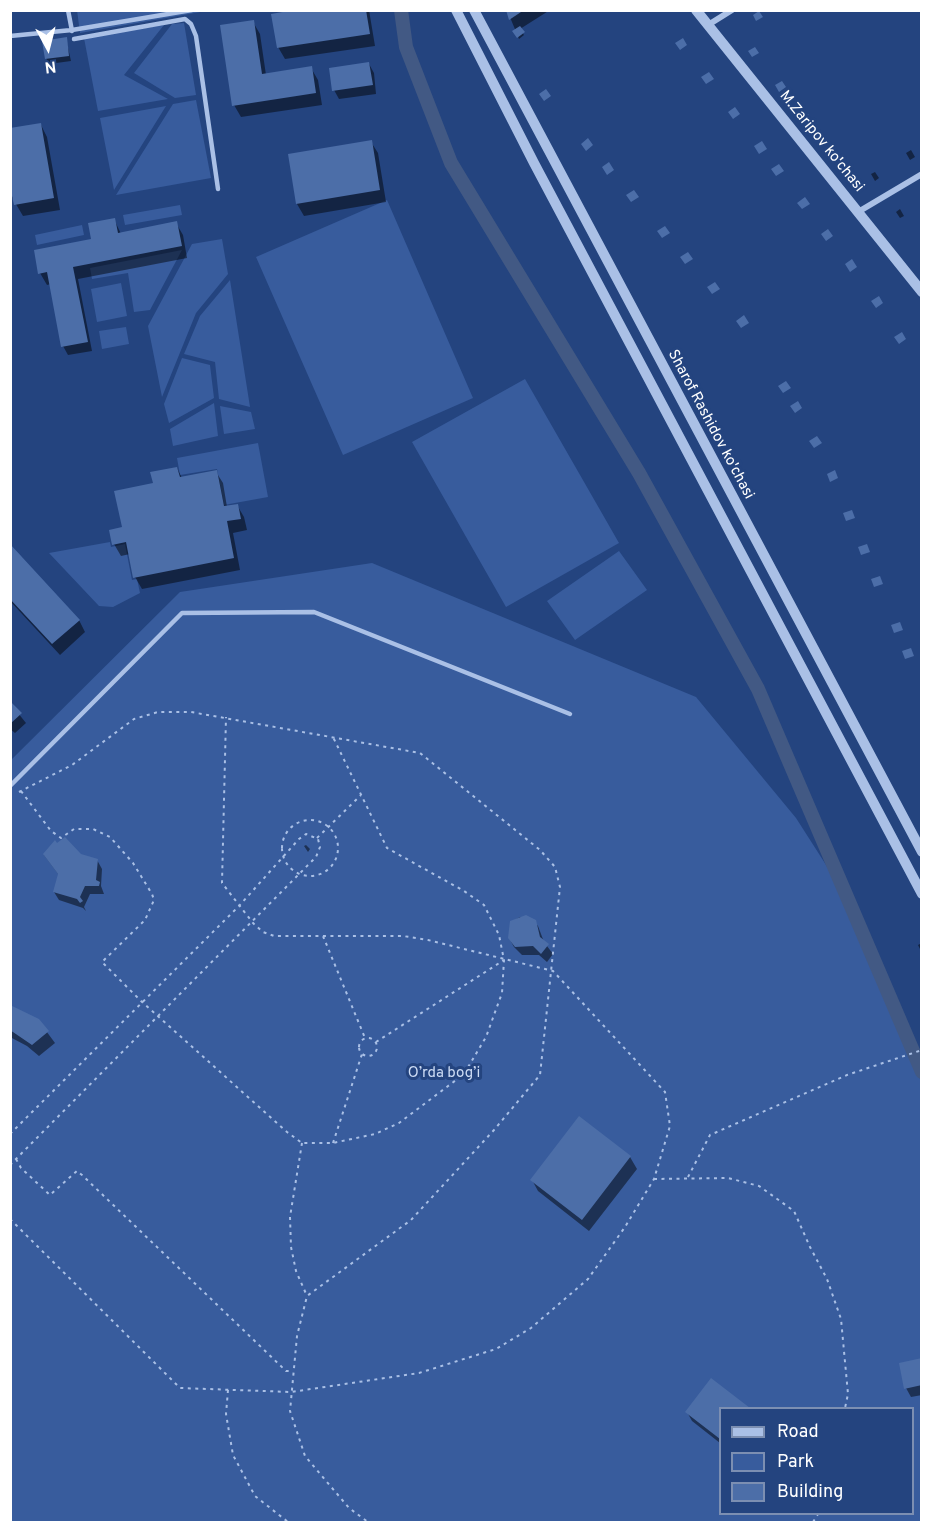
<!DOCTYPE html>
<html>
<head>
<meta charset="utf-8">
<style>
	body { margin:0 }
	#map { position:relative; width:932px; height:1533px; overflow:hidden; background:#24447f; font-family:Overpass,sans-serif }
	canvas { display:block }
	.frame { position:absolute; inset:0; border:12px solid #fff; pointer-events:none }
	.legend { position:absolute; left:719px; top:1407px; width:195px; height:108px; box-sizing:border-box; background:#24447f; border:2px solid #7c8fb2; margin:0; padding:8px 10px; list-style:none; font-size:18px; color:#fff }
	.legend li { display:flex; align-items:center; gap:12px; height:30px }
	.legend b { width:30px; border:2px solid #7c8fb2 }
	.north { position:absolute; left:18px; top:18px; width:60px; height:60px; -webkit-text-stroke:4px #24447f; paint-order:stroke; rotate:173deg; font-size:16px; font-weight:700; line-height:24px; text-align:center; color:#fff }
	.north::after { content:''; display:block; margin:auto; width:21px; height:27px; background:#fff; clip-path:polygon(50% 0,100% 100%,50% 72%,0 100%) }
</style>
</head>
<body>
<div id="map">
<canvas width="932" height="1533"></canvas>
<div class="frame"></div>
<ul class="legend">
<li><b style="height:8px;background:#aac0e6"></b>Road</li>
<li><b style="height:16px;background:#385c9d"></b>Park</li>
<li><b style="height:16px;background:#4c6ea8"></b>Building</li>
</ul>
<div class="north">N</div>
</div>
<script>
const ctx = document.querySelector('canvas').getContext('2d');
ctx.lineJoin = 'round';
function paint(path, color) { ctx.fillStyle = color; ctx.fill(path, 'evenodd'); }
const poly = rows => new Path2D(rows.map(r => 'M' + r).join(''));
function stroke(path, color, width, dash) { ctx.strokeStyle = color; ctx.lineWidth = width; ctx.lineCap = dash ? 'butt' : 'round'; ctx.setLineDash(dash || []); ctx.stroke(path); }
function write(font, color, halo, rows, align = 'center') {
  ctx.font = font + ' Overpass,sans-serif'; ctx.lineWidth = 6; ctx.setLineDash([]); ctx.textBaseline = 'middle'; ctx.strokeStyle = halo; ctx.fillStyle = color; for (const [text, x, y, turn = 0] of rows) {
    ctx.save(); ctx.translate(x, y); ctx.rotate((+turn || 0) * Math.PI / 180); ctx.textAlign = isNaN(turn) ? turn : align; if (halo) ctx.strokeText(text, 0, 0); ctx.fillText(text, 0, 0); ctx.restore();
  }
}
const green = poly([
	[77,10,206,11,80,33],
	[184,23,196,95,175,98,134,73,172,24],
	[164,25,124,75,168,99,98,111,84,38],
	[196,100,211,178,116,195,173,104],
	[166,106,114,190,100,118],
	[387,200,473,398,343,455,256,257],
	[180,205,182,215,125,225,123,215],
	[82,225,84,235,37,245,35,235],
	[222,239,228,274,196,313,162,397,148,326,192,244],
	[182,250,150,310,134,312,128,273,92,279,90,268],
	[230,280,250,407,219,399,215,362,184,354,200,316],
	[121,283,127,316,97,322,91,289],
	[126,327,129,344,102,349,99,331],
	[182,358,210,365,214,398,169,423,164,404],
	[525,379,619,543,506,607,412,442],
	[214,403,218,436,173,446,170,429],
	[220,406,251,412,255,429,224,434],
	[258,443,268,497,224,505,217,469,180,475,177,458],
	[110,542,111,547,125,544,132,580,137,579,140,593,113,607,99,606,49,553],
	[619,551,647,590,575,640,547,601],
	[372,563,696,697,796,818,828,868,921,1081,921,1522,11,1522,11,760,180,592],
	[720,1408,912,1408,912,1514,720,1514]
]);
const shadow = poly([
	[304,10,369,10,375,46,285,59,278,47],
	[507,10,550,10,520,29,524,35,519,39],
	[253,22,260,34,266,75,311,68,318,80,322,105,241,117,234,105],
	[66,39,71,61,49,64,46,58],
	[369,64,374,73,376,94,339,99,334,90],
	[41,125,47,137,60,210,23,216,10,194,10,130],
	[371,142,378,153,386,202,304,216,297,204,289,155],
	[911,150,915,157,910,160,906,153],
	[875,172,879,178,875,181,871,174],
	[900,209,904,216,900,218,896,212],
	[114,219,121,234,176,223,183,235,187,258,78,279,92,351,68,355,63,346,51,284,47,285,40,273,93,240],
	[177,468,182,478,216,472,223,483,227,507,237,505,244,517,247,530,233,533,240,570,142,589,135,577,130,554,121,556,114,544,154,484],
	[10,546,79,620,85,632,60,655,10,601],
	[10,703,26,723,15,733,10,729],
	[306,845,310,849,308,852,304,846],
	[44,855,80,855,97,860,102,869,101,886,104,894,90,894,84,907,86,911,83,908,59,900,54,892,59,875],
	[520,917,531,918,538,926,544,942,553,954,547,962,539,955,522,955,514,947,509,938,511,922],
	[922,943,922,953,918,945],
	[10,1007,38,1020,55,1043,39,1056,27,1046,10,1037],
	[630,1157,637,1169,589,1231,538,1191,532,1180],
	[922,1360,922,1395,911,1397,906,1388],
	[711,1380,748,1408,720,1408,720,1443,692,1421,687,1412]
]);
const canal = poly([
	[401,10,406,47,451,163,639,473,758,689,922,1072]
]);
const building = poly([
	[294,10,366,10,370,34,277,48,271,14],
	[506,10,524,10,509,20],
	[759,11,763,17,756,21,753,15],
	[254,20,262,74,312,66,316,93,232,106,220,25],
	[520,26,525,32,517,38,512,31],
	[67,37,69,56,45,59,42,41],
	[683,38,687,45,680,50,675,43],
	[755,47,759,53,752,57,748,51],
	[369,62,373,85,332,91,329,68],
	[709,72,714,79,706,84,701,77],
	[782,81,786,87,779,92,775,85],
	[546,89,551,96,544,101,539,94],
	[735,107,740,114,733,119,728,112],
	[808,114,812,120,805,124,801,118],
	[41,123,54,198,14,205,10,187,10,128],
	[588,138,593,145,586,151,581,144],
	[372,140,380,190,296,204,288,154],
	[762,141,767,149,759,154,754,146],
	[837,151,841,158,834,162,830,155],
	[609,162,614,170,607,175,602,167],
	[779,164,784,171,776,176,771,169],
	[634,190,639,197,631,202,626,195],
	[805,197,810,204,802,209,797,203],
	[115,218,118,233,177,221,182,246,73,267,88,342,61,347,47,272,38,274,34,250,91,239,88,223],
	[665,226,670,233,662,238,657,231],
	[828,229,833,236,826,241,821,234],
	[688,252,693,259,685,264,680,257],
	[852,259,857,267,850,272,845,264],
	[715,282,720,289,712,294,707,287],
	[879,296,883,303,876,308,871,301],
	[744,315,749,323,741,328,736,321],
	[902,332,906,339,899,344,894,337],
	[786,381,791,388,783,393,778,386],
	[798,401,802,408,795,413,790,406],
	[817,436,822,443,814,448,809,441],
	[177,467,180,477,217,470,224,506,238,504,241,519,227,521,234,558,133,578,126,542,112,545,109,530,122,527,114,491,153,483,150,472],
	[835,470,838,478,830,482,827,474],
	[852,510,855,518,846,521,843,513],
	[10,544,80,620,52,644,10,599],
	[867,544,870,552,861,555,858,547],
	[880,576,883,584,874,587,871,579],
	[900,622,903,630,894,633,891,625],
	[911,648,914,656,905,659,902,651],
	[10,701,22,713,10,724],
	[65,837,81,854,98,859,96,880,100,882,99,886,85,886,80,897,83,901,80,903,77,899,53,892,58,874,43,854,55,840,57,843],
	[526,915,536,920,540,937,549,944,541,954,533,946,515,947,508,938,510,921],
	[10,1005,39,1019,49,1031,32,1045,10,1030],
	[579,1116,631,1156,582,1220,530,1180],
	[922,1358,922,1385,904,1389,899,1363],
	[711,1378,750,1408,720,1408,720,1439,685,1412]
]);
const path = poly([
	[21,791,51,831,61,838,74,829,93,829,110,837,133,863,152,894,154,900,145,920,102,962,141,1001,287,1132,302,1143,333,1143,375,1134,399,1123,464,1074,486,1037,502,993,504,960,499,935,484,905,464,891,387,848,332,735],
	[19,792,72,765,134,719,158,712,191,712,420,753,540,850,555,867,560,887,540,1075,494,1130,411,1220,307,1296,297,1336,290,1411,305,1456,349,1508,368,1522],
	'282 848a28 28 0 1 1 56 0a28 28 0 1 1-56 0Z',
	[317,838,361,795],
	[323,936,365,1038],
	'359 1047a9 9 0 1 1 18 0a9 9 0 1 1-18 0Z',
	[376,1042,504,960],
	[10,1134,239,906,299,839,306,834,318,839,320,847,316,857,10,1165],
	[302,1143,290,1217,291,1247,296,1271,307,1296],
	[333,1143,362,1054],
	[16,1159,21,1168,50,1195,77,1171,82,1175,286,1371,292,1371],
	[688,1177,710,1135,847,1075,922,1050],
	[654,1179,728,1178,759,1186,794,1211,810,1247,827,1279,841,1319,848,1394,845,1408],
	[10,1219,180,1388,291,1392,419,1373,496,1349,531,1328,588,1279,625,1227,654,1179,670,1126,665,1092,553,971,428,940,403,936,274,936,263,932,253,923,222,883,226,717],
	[228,1390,226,1414,233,1455,255,1496,288,1522],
	[813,1522,818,1514]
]);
const service = poly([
	[68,10,72,31],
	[10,36,72,30,192,10],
	[74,39,185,19,191,24,196,36,218,189],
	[10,786,182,613,314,612,570,714]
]);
const minor = poly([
	[708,25,732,10],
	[858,212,922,174]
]);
const tertiary = poly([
	[456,10,534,163,922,894],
	[474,10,922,852],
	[696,10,922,292]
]);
const streetNames = [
	["M.Zaripov ko'chasi",821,142,51],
	["Sharof Rashidov ko'chasi",710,425,62]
];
const parkNames = [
	["O’rda bog’i",444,1074]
];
paint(green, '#385c9d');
paint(shadow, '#0007');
stroke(canal, '#425984', 14);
paint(building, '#4c6ea8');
stroke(path, '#aac0e6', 2, [3, 4.5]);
stroke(service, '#aac0e6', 4.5);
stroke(minor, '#aac0e6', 6);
stroke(tertiary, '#aac0e6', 10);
write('15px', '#fff', '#24447f', streetNames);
write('15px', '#cddcf5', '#24447f', parkNames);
</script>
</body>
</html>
